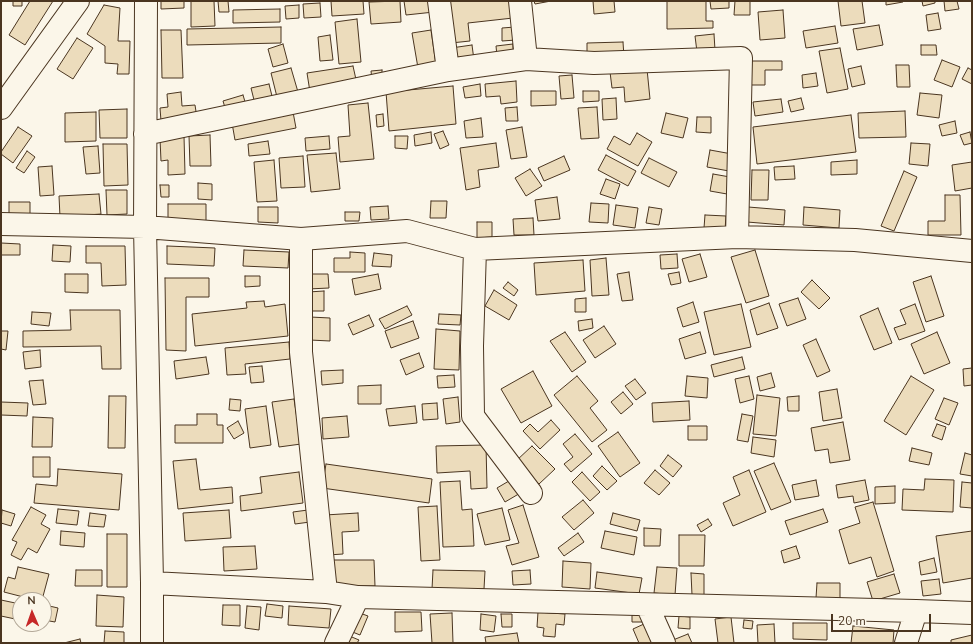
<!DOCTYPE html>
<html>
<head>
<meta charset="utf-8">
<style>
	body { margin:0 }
	#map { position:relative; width:973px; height:644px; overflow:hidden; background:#fbf6e9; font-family:"Nunito Sans",sans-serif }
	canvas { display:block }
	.frame { position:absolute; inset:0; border:2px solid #4a3520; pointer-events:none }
	.north { position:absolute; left:12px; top:592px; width:40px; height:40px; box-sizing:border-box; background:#fbf6e9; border:1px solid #b4a999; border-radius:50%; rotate:358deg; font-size:11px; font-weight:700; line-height:16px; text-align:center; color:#4a3520 }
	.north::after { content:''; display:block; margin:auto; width:14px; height:18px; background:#c62828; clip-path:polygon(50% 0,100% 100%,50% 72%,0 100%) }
	.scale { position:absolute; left:831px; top:614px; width:100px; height:18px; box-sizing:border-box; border:2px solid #4a3520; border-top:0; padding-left:5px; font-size:12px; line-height:14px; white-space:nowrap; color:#4a3520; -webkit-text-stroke:3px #fbf6e9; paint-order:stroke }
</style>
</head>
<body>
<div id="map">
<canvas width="973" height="644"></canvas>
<div class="frame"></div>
<div class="north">N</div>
<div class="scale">20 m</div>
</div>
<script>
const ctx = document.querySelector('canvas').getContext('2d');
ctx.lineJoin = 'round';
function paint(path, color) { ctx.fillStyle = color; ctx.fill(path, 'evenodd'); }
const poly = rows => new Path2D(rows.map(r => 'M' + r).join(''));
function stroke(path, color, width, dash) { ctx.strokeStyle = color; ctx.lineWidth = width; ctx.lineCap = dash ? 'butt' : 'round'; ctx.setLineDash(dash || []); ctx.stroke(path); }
const building = poly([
	[13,1,22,1,22,6,13,6,13,1],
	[30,1,53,1,25,45,9,35,30,1],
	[161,1,184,1,184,8,161,9,161,1],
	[191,1,214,1,215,26,191,27,191,1],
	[218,1,228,1,229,12,219,12,218,1],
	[331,1,363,1,364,14,332,16,331,1],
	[400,1,401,22,371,24,369,2,400,1],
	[404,1,433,1,434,12,406,15,404,1],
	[446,1,511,1,513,18,468,23,470,41,451,43,446,1],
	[534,1,551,1,535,4,534,1],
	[593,1,614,1,615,12,594,14,593,1],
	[667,1,706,1,706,21,713,21,713,28,667,29,667,1],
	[710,1,729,1,729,8,711,9,710,1],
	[735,1,750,1,750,15,734,15,735,1],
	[838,1,862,1,865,23,841,26,838,1],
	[886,1,902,1,903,2,886,5,886,1],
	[922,1,935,1,935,3,923,6,922,1],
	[944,1,957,1,959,9,945,11,944,1],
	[320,3,321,17,304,18,303,4,320,3],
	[104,5,120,8,118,41,130,41,129,74,117,74,118,64,105,63,105,46,87,34,104,5],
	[299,5,299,18,286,19,285,6,299,5],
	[280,9,280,22,233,23,233,10,280,9],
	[783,10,785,38,760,40,758,12,783,10],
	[938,13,941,29,928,31,926,15,938,13],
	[357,19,361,62,339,64,335,22,357,19],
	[879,25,883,45,857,50,853,29,879,25],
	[835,26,838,43,806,48,803,31,835,26],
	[281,27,281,43,187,45,187,29,281,27],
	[515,27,516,40,502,41,502,28,515,27],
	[161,30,181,30,183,78,162,78,161,30],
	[431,30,436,65,418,68,412,33,431,30],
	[714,34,715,50,697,52,695,36,714,34],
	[330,35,333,60,320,61,318,37,330,35],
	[77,38,93,48,73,79,57,69,77,38],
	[623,42,624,57,587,57,587,43,623,42],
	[283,44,288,63,273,67,268,49,283,44],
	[513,44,513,55,497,56,496,46,513,44],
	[472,45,474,60,453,63,451,48,472,45],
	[921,45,936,45,937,55,921,55,921,45],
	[840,48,848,89,827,93,819,51,840,48],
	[942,60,960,67,952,87,934,80,942,60],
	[751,61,782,61,782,70,765,70,765,85,751,85,751,61],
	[896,65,909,65,910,87,897,87,896,65],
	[353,66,357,84,310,92,307,73,353,66],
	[861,66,865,84,852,87,848,69,861,66],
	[291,68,298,92,277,97,271,73,291,68],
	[968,68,972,70,972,84,962,79,968,68],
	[647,69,650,99,625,102,624,87,612,88,610,72,647,69],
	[382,70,382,79,372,80,371,71,382,70],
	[816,73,818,86,803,88,802,75,816,73],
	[572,75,574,98,561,99,559,76,572,75],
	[516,81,517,102,501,104,500,96,486,97,485,84,516,81],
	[269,84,273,100,255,104,251,88,269,84],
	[480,84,481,96,465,98,463,87,480,84],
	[453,86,456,124,389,131,386,92,453,86],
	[531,91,556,91,556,105,531,106,531,91],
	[583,91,599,91,599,101,583,102,583,91],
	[181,92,182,106,195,105,197,118,161,121,160,108,168,107,167,94,181,92],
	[920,93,942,95,939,118,917,115,920,93],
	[243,95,246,105,226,111,223,101,243,95],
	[616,98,617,119,603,120,602,99,616,98],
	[801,98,804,109,791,112,788,101,801,98],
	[781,99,783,112,755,116,753,102,781,99],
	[368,103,374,159,340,162,338,137,350,136,348,105,368,103],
	[517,107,518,121,506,121,505,108,517,107],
	[597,107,599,138,581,139,578,108,597,107],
	[127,109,127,138,100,138,99,110,127,109],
	[905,111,906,137,859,138,858,113,905,111],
	[96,112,96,141,65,142,65,113,96,112],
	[293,112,296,128,235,140,232,123,293,112],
	[666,113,688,118,683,138,661,133,666,113],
	[383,114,384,126,377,127,376,115,383,114],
	[851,115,856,152,757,164,753,127,851,115],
	[697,117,711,117,711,133,696,132,697,117],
	[481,118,483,137,466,138,464,121,481,118],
	[955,121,957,133,942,136,939,125,955,121],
	[18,127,32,136,13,163,1,154,1,152,18,127],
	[522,127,527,157,511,159,506,130,522,127],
	[443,131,449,145,440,149,434,134,443,131],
	[431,132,432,143,415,146,414,135,431,132],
	[970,132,972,143,964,145,960,135,970,132],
	[637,133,652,142,638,166,607,149,614,136,630,145,637,133],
	[210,135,211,166,190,166,189,136,210,135],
	[184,136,185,174,168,175,168,160,161,161,160,139,184,136],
	[329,136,330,149,306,151,305,138,329,136],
	[395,136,408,136,407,149,395,148,395,136],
	[268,141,270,154,249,156,248,144,268,141],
	[496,143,499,167,478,170,480,187,466,190,460,148,496,143],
	[911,143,930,144,928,166,909,164,911,143],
	[103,144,127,144,128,185,104,186,103,144],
	[98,146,100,173,86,174,83,147,98,146],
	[710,150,732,154,729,171,707,167,710,150],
	[27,151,35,157,24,173,16,168,27,151],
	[336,153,340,189,311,192,307,155,336,153],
	[606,155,636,171,628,186,598,170,606,155],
	[303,156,305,187,281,188,279,158,303,156],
	[564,156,570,170,544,181,538,168,564,156],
	[649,158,677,172,669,187,641,173,649,158],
	[274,160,277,201,257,202,254,162,274,160],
	[857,160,857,174,831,175,831,162,857,160],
	[972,162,972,188,955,191,952,165,972,162],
	[52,166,54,195,40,196,38,167,52,166],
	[794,166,795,179,775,180,774,167,794,166],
	[530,169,542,186,526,196,515,178,530,169],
	[752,170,769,170,768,200,751,200,752,170],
	[904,171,917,177,894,231,881,226,904,171],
	[713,174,730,177,727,194,710,191,713,174],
	[606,179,620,184,615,199,600,194,606,179],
	[198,183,212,184,212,200,198,199,198,183],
	[160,185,169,185,169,197,161,197,160,185],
	[106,190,127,190,127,214,107,215,106,190],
	[99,194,101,214,60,217,59,196,99,194],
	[945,195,960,195,961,235,928,235,928,221,945,221,945,195],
	[557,197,560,219,538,221,535,200,557,197],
	[431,201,447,201,446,218,430,218,431,201],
	[9,202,30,202,30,215,9,215,9,202],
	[591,203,609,204,608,223,589,222,591,203],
	[168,204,206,204,206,221,168,221,168,204],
	[616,205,638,208,635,228,613,225,616,205],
	[388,206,389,219,371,220,370,207,388,206],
	[258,207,278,207,278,223,258,222,258,207],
	[649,207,662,209,659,225,646,223,649,207],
	[748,207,785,210,784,225,747,222,748,207],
	[804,207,840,210,839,228,803,225,804,207],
	[345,212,360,212,359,221,345,221,345,212],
	[705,215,726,216,725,230,704,228,705,215],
	[533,218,534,235,514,235,513,219,533,218],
	[477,222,492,222,492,237,477,238,477,222],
	[1,243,20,244,20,255,1,255,1,243],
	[53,245,71,246,70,262,52,261,53,245],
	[86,246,125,246,126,285,102,286,101,263,86,263,86,246],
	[167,246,215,248,214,266,167,264,167,246],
	[244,250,289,252,288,268,243,266,244,250],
	[755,250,769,296,746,303,731,257,755,250],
	[350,252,365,253,365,272,334,272,334,258,350,258,350,252],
	[374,253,392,255,391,267,372,266,374,253],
	[677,254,678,268,661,269,660,255,677,254],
	[700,254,707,277,689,282,682,259,700,254],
	[606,258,609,295,592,296,590,260,606,258],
	[583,260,585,291,536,295,534,263,583,260],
	[629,272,633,300,622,301,617,274,629,272],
	[679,272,681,283,671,285,668,274,679,272],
	[65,274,88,274,88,293,65,292,65,274],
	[308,274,328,274,329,288,308,289,308,274],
	[378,274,381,289,355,295,352,279,378,274],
	[245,276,260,276,260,286,245,287,245,276],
	[931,276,944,316,926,322,913,282,931,276],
	[165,278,209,278,209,297,186,297,186,351,166,350,165,278],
	[812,280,830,298,819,309,801,292,812,280],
	[508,282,518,290,514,296,503,288,508,282],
	[494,290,517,305,509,320,485,306,494,290],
	[324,291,324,311,309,311,308,292,324,291],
	[586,298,586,312,575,312,575,299,586,298],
	[798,298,806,319,787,326,779,304,798,298],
	[264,301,265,307,285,304,288,336,195,346,192,314,247,308,246,302,264,301],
	[693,302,699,322,683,327,677,308,693,302],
	[769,303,778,328,757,335,750,310,769,303],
	[741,304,751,347,714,355,704,312,741,304],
	[915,304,925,331,899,340,894,328,906,324,900,310,915,304],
	[407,306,412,315,385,329,379,319,407,306],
	[878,308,892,343,874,350,860,316,878,308],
	[70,310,120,310,121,369,102,369,101,346,23,347,23,331,71,330,70,310],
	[32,312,51,313,49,326,31,324,32,312],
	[439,314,461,315,460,325,438,324,439,314],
	[369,315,374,326,353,335,348,324,369,315],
	[310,317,330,318,330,341,310,340,310,317],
	[592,319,593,328,579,331,578,321,592,319],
	[413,321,419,338,391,348,385,331,413,321],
	[604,326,616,344,595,358,583,340,604,326],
	[436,329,460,331,459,370,434,369,436,329],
	[1,331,8,331,6,350,1,349,1,331],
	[565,332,586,362,572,372,550,341,565,332],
	[700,332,706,353,685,359,679,339,700,332],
	[937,332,950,363,924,374,911,344,937,332],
	[816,339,830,371,817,377,803,345,816,339],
	[289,342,290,359,245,364,246,374,227,375,225,348,289,342],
	[40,350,41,367,25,369,23,352,40,350],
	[419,353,424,367,406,375,400,360,419,353],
	[206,357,209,374,176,379,174,361,206,357],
	[742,357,745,369,714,377,711,365,742,357],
	[262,366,264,382,251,383,249,367,262,366],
	[972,368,972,385,964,386,963,369,972,368],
	[343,370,343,383,322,385,321,371,343,370],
	[533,371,552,406,521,423,501,389,533,371],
	[771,373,775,387,760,391,757,377,771,373],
	[454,375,455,387,438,388,437,376,454,375],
	[577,376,598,401,590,408,607,430,592,442,554,395,577,376],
	[687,376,708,378,707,398,685,396,687,376],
	[749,376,754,399,740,403,735,379,749,376],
	[911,376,934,390,906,435,884,421,911,376],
	[635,379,646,393,636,400,625,386,635,379],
	[43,380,46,404,33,405,29,381,43,380],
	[381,385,381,404,358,404,358,386,381,385],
	[837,389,842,418,823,421,819,392,837,389],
	[623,392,633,404,621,414,611,402,623,392],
	[757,395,780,398,776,436,753,434,757,395],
	[109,396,126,396,125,448,108,448,109,396],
	[799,396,799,411,788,411,787,397,799,396],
	[458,397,460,422,446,424,443,399,458,397],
	[944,398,958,403,949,425,935,419,944,398],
	[230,399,241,400,240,411,229,410,230,399],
	[294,399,301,444,279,447,272,402,294,399],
	[689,401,690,420,653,422,652,403,689,401],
	[1,402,28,403,27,416,1,415,1,402],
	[437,403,438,419,423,420,422,404,437,403],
	[266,406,271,445,250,448,245,409,266,406],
	[415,406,417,423,389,426,386,409,415,406],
	[197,414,217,414,217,425,223,425,223,443,175,443,175,425,197,425,197,414],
	[742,414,753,416,748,442,737,440,742,414],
	[347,416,349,437,323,439,322,418,347,416],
	[33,417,53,418,52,447,32,447,33,417],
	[551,420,560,430,540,449,523,431,530,424,538,432,551,420],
	[238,421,244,433,234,439,227,428,238,421],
	[843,422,850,460,830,463,828,449,815,451,811,428,843,422],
	[937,424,946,427,942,440,932,436,937,424],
	[688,426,707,426,707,440,688,440,688,426],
	[618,432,640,463,620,477,598,446,618,432],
	[575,434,592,454,571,472,564,464,573,457,563,444,575,434],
	[753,437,776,440,774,457,751,453,753,437],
	[486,445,487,488,471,489,470,471,437,473,436,446,486,445],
	[532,446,555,469,539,484,516,461,532,446],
	[912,448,932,453,929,465,909,461,912,448],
	[965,453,972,455,972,476,960,474,965,453],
	[668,455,682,466,673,477,660,466,668,455],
	[33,457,50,457,50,477,33,477,33,457],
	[196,459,200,490,232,487,233,503,178,509,173,461,196,459],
	[774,463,791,502,771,510,754,471,774,463],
	[326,464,432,479,429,503,322,488,326,464],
	[602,466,617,481,607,490,593,476,602,466],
	[58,469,122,474,119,510,34,503,36,484,57,486,58,469],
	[655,470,670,483,659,495,644,483,655,470],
	[749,470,766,512,733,526,723,503,740,495,733,477,749,470],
	[299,472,303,503,241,511,240,496,262,493,260,477,299,472],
	[582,472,600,492,590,501,572,482,582,472],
	[514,478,522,492,505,502,497,488,514,478],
	[925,479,954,480,953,512,902,510,903,489,924,490,925,479],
	[816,480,819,496,795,500,792,485,816,480],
	[865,480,869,500,854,503,853,496,838,498,836,485,865,480],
	[460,481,462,510,472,509,474,546,443,547,440,482,460,481],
	[962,482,972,483,972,508,960,507,962,482],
	[895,486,895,503,875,504,875,487,895,486],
	[583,500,594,513,574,530,562,517,583,500],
	[873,502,894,571,877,577,871,557,849,564,839,530,860,523,855,507,873,502],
	[523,505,539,557,512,565,506,546,519,543,508,510,523,505],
	[437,506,440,560,421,561,418,507,437,506],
	[31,507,46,515,41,524,50,529,37,553,28,548,21,560,11,555,17,542,12,540,31,507],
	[502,508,510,540,485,545,477,514,502,508],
	[58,509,79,511,77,525,56,523,58,509],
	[823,509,828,522,790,535,785,521,823,509],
	[2,510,15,514,11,526,1,523,2,510],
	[229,510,231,538,185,541,183,513,229,510],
	[308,510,310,522,295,524,293,512,308,510],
	[90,513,106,515,104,527,88,526,90,513],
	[358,513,359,531,342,532,343,554,328,555,325,515,358,513],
	[613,513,640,520,637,531,610,524,613,513],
	[708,519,712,525,701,532,697,525,708,519],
	[644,528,661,529,660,546,644,546,644,528],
	[61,531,85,533,84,547,60,545,61,531],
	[605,531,637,537,634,555,601,548,605,531],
	[972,531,972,578,943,583,936,536,972,531],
	[578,533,584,542,564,556,558,548,578,533],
	[107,534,127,534,127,587,107,587,107,534],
	[679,535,705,535,704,566,679,566,679,535],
	[255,546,257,569,224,571,223,547,255,546],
	[796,546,800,558,784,563,781,551,796,546],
	[934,558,937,572,921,575,919,562,934,558],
	[328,560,374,560,375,586,328,586,328,560],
	[563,561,591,563,590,589,562,587,563,561],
	[18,567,49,574,42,600,35,600,4,592,8,577,15,579,18,567],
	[657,567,677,568,675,595,654,593,657,567],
	[76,570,102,570,102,586,75,586,76,570],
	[433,570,485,571,484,589,432,589,433,570],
	[530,570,531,584,513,585,512,571,530,570],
	[597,572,642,578,639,594,595,588,597,572],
	[691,573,704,574,704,596,692,595,691,573],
	[894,574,900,593,873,601,867,582,894,574],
	[939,579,941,594,923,596,921,581,939,579],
	[817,583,840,583,840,599,816,598,817,583],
	[97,595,124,597,123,627,96,626,97,595],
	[1,600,20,604,20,620,1,616,1,600],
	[267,604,283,606,282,618,265,616,267,604],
	[45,605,58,608,55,622,44,620,45,605],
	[223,605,240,605,240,626,222,625,223,605],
	[247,606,261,607,259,630,245,628,247,606],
	[289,606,331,609,329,628,288,625,289,606],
	[357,612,368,616,360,635,350,631,357,612],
	[395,612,421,612,422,631,395,632,395,612],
	[538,612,565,614,564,625,556,624,555,637,543,636,544,628,537,627,538,612],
	[452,613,453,643,432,643,430,614,452,613],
	[481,614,496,616,494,632,480,630,481,614],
	[501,614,512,614,512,627,502,627,501,614],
	[644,614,644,622,632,622,632,615,644,614],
	[679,616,690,617,690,629,678,628,679,616],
	[731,617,734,643,718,643,715,619,731,617],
	[744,620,753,621,752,629,743,628,744,620],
	[793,623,827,623,827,640,793,639,793,623],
	[644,624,652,643,639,643,633,629,644,624],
	[774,624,775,643,758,643,757,625,774,624],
	[853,626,894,630,893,643,851,643,853,626],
	[105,631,124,632,124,643,104,643,105,631],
	[517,633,519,643,486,643,485,637,517,633],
	[688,634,692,643,675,643,673,640,688,634],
	[347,635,359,640,357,643,343,643,347,635],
	[972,635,972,643,951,643,951,640,972,635],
	[80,639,81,643,64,643,80,639]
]);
const minor = poly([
	[146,1,145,227,152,583,152,643],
	[439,1,448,70],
	[520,1,526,59],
	[1,108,78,1],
	[145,134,448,70,526,59,594,63,741,58,737,237],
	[1,224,145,227,301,239,407,231,475,249,737,237,855,240,972,251],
	[301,239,301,352,326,592],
	[475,249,472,346,473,416,531,493],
	[152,583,326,592,358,597,916,611,972,613],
	[647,605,664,643],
	[336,643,358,597],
	[906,643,916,611]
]);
paint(building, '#ecdcbc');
stroke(building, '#4a3520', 1);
stroke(minor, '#4a3520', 24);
stroke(minor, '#fbf6e9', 22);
</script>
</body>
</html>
